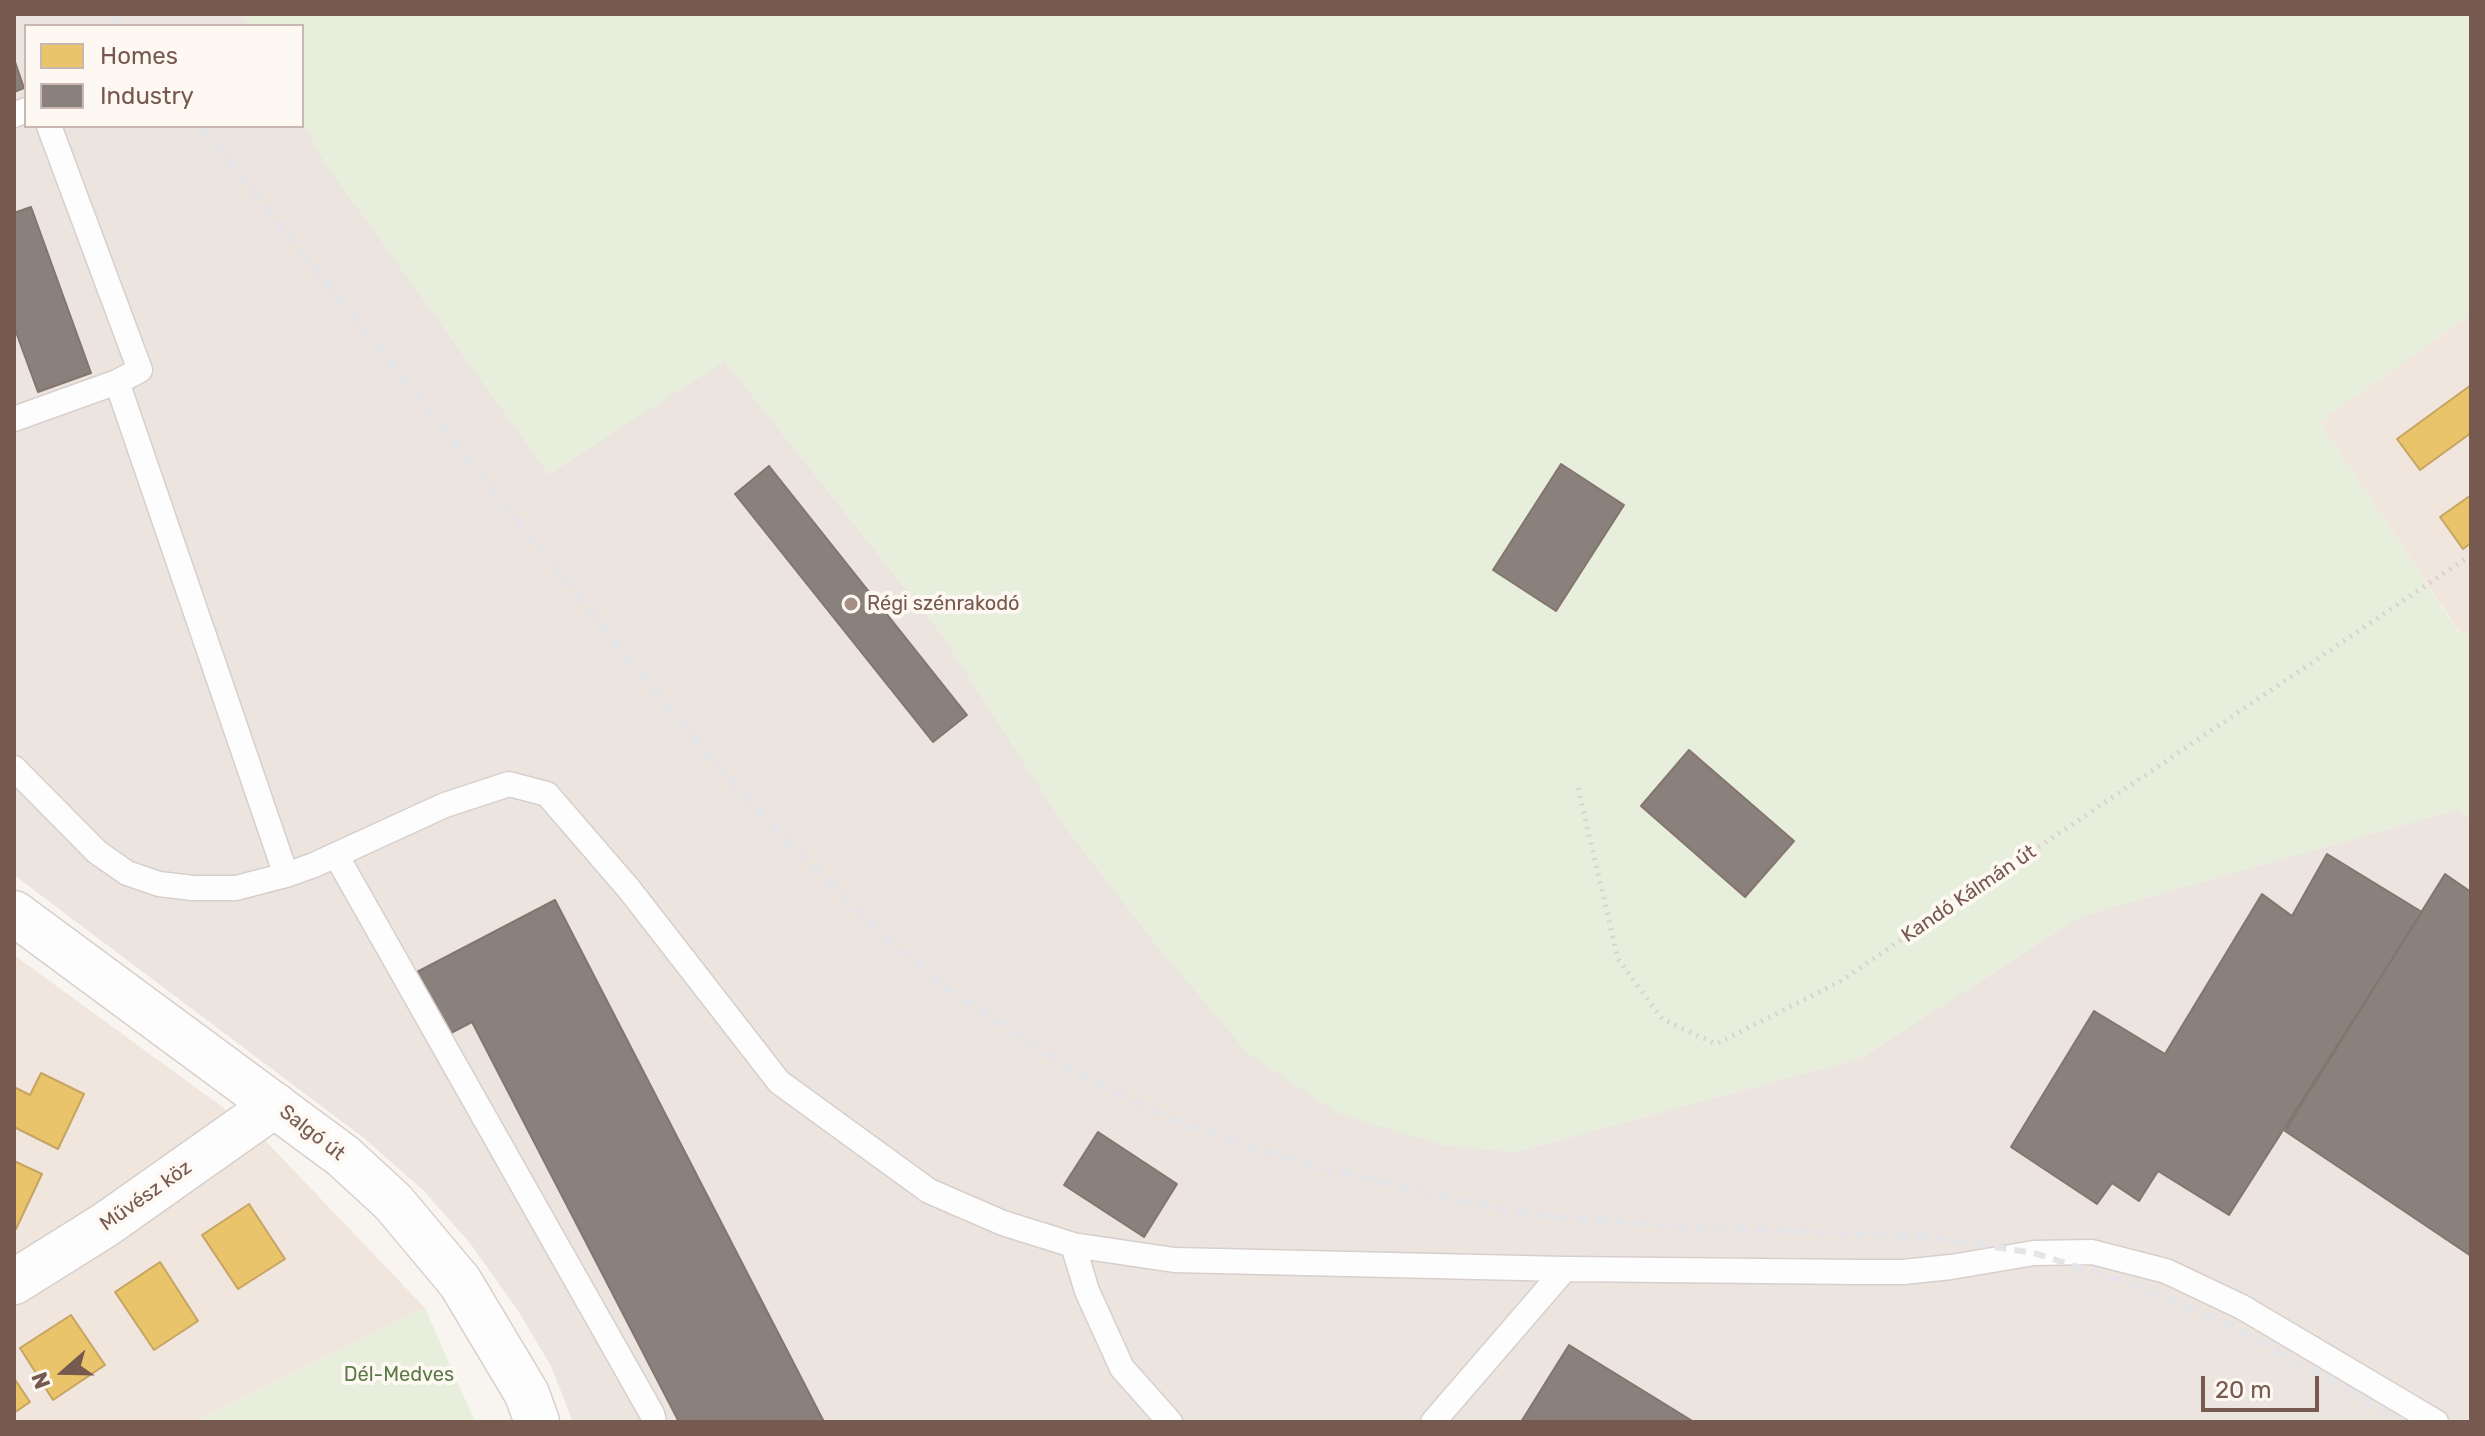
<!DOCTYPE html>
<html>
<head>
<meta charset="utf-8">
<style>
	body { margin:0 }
	#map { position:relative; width:2485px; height:1436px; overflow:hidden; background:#f8f4ef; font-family:Rubik,sans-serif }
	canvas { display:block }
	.frame { position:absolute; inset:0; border:16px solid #76594f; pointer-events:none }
	.legend { position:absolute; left:24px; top:24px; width:280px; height:104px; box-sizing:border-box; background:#fef8f2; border:2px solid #c8b8b1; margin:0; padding:10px 14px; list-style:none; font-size:24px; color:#76594f }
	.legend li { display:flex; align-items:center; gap:16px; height:40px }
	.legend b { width:40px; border:2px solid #c8b8b1 }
	.north { position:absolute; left:24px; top:1332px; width:80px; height:80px; -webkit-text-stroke:6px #fef8f2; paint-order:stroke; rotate:250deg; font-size:22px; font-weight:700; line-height:32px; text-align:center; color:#76594f }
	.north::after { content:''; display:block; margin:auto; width:28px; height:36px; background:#76594f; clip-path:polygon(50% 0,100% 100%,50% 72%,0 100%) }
	.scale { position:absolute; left:2201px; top:1376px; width:118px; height:36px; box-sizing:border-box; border:4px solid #76594f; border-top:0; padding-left:10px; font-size:24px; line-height:28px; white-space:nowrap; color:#76594f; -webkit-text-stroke:6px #fef8f2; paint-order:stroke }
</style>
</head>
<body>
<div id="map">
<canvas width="2485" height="1436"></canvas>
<div class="frame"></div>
<ul class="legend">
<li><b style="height:22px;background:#e9c46a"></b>Homes</li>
<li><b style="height:22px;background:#8a817c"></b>Industry</li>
</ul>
<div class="north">N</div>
<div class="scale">20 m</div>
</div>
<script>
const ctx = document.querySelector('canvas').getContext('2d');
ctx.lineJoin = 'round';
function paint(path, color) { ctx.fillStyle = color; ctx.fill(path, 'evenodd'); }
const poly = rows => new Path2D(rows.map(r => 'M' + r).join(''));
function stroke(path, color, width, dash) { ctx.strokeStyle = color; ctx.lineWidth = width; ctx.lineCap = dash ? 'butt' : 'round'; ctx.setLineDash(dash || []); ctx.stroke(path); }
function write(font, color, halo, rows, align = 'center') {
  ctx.font = font + ' Rubik,sans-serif'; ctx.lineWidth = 8; ctx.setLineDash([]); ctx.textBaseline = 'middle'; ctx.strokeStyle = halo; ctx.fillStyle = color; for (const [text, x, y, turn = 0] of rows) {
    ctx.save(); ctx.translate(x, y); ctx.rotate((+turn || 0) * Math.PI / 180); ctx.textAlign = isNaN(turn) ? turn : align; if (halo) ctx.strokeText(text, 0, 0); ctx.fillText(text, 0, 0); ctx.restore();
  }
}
const residential = poly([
	[2471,314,2471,627,2461,634,2319,422],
	[14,955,258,1133,425,1308,196,1422,14,1422]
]);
const industrial = poly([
	[14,14,240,14,248,26,26,26,26,126,302,126,302,121,326,164,549,474,724,360,940,632,1066,828,1162,952,1439,1144,1515,1152,1861,1058,2081,916,2456,810,2471,818,2471,1422,573,1422,551,1366,517,1309,470,1243,424,1191,364,1138,14,875]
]);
const green = poly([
	[240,14,2471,14,2471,314,2320,422,2460,634,2471,627,2471,818,2456,810,2081,916,1861,1058,1514,1152,1439,1144,1339,1114,1247,1053,1162,952,1066,828,940,632,725,361,549,474,326,164,302,121,302,26,248,26],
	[425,1308,475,1422,196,1422,217,1412]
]);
const homes = poly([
	[2471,385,2471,433,2420,470,2397,439,2471,385],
	[2471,495,2471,543,2463,549,2440,517,2471,495],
	[41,1073,84,1094,58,1149,14,1127,14,1087,30,1095,41,1073],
	[14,1161,42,1174,16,1229,14,1228,14,1161],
	[249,1204,285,1259,238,1289,202,1235,249,1204],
	[160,1262,198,1321,154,1350,115,1292,160,1262],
	[71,1315,105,1365,53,1400,20,1348,71,1315],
	[14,1378,30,1402,14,1413,14,1378]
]);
const industry = poly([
	[14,59,24,88,14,92,14,59],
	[31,207,91,373,38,392,16,332,14,333,14,213,31,207],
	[1561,464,1624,505,1556,611,1493,570,1561,464],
	[769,466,967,715,933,742,735,494,769,466],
	[1689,750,1794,841,1745,897,1641,806,1689,750],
	[2327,854,2422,912,2229,1215,2158,1171,2139,1201,2112,1183,2097,1204,2011,1147,2094,1011,2165,1054,2262,894,2292,916,2327,854],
	[2445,874,2471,892,2471,1256,2285,1131,2445,874],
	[555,900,824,1422,679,1422,472,1022,449,1034,417,972,555,900],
	[1098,1132,1177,1184,1144,1237,1064,1185,1098,1132],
	[1569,1345,1694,1422,1521,1422,1569,1345]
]);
const path = poly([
	[1578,788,1618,959,1662,1019,1716,1044,1839,982,2471,555]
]);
const service = poly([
	[14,115,26,110],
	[49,126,140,370,117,382],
	[14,419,117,382,286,875],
	[14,768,97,852,127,873,159,884,193,888,236,888,286,875,314,865,445,805,509,784,547,794,629,889,779,1082,929,1191,1003,1223,1073,1245,1174,1260,1565,1269,1859,1272,1903,1272,1951,1267,2034,1253,2092,1252,2166,1271,2242,1307,2436,1422],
	[336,855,652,1414,654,1422],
	[1073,1245,1087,1291,1122,1368,1170,1422],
	[1433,1422,1565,1269]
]);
const minor = poly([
	[14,1282,105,1225,275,1105]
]);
const secondary = poly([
	[14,913,343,1156,393,1202,460,1282,527,1394,537,1422]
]);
const rail = poly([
	[113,14,122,26],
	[201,126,626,656,720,769,782,836,884,935,943,986,1082,1076,1180,1123,1299,1162,1457,1200,1536,1215,1688,1227,1928,1237,2034,1253,2126,1282,2223,1322,2405,1422]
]);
const markers = [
	[851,604,8,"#a48f87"]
];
const poiNames = [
	["Régi szénrakodó",867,604]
];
const streetNames = [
	["Kandó Kálmán út",1969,894,-34],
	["Salgó út",312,1133,38],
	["Művész köz",146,1196,-35]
];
const parkNames = [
	["Dél-Medves",399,1375]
];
paint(residential, '#f0e6dd');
paint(industrial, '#ebe4df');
paint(green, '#e7eedb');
paint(homes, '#e9c46a');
stroke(homes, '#c6a462', 2);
paint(industry, '#8a817c');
stroke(industry, '#84756e', 2);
stroke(service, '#d7cfcb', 27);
stroke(minor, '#d7cfcb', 47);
stroke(secondary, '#d8cfcb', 47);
stroke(path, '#dad2d0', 5, [2, 6]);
stroke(service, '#fefdfd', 24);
stroke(minor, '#fefdfd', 44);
stroke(secondary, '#fefdfd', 44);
stroke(rail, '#e5e4e6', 6, [12, 8]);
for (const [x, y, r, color] of markers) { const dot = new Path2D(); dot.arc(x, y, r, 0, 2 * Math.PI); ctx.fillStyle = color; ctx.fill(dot); stroke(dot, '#fef8f2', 3); }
write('20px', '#76594f', '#fef8f2', poiNames, 'left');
write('20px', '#76594f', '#fef8f2', streetNames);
write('20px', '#5b7a48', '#fef8f2', parkNames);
</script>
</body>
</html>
